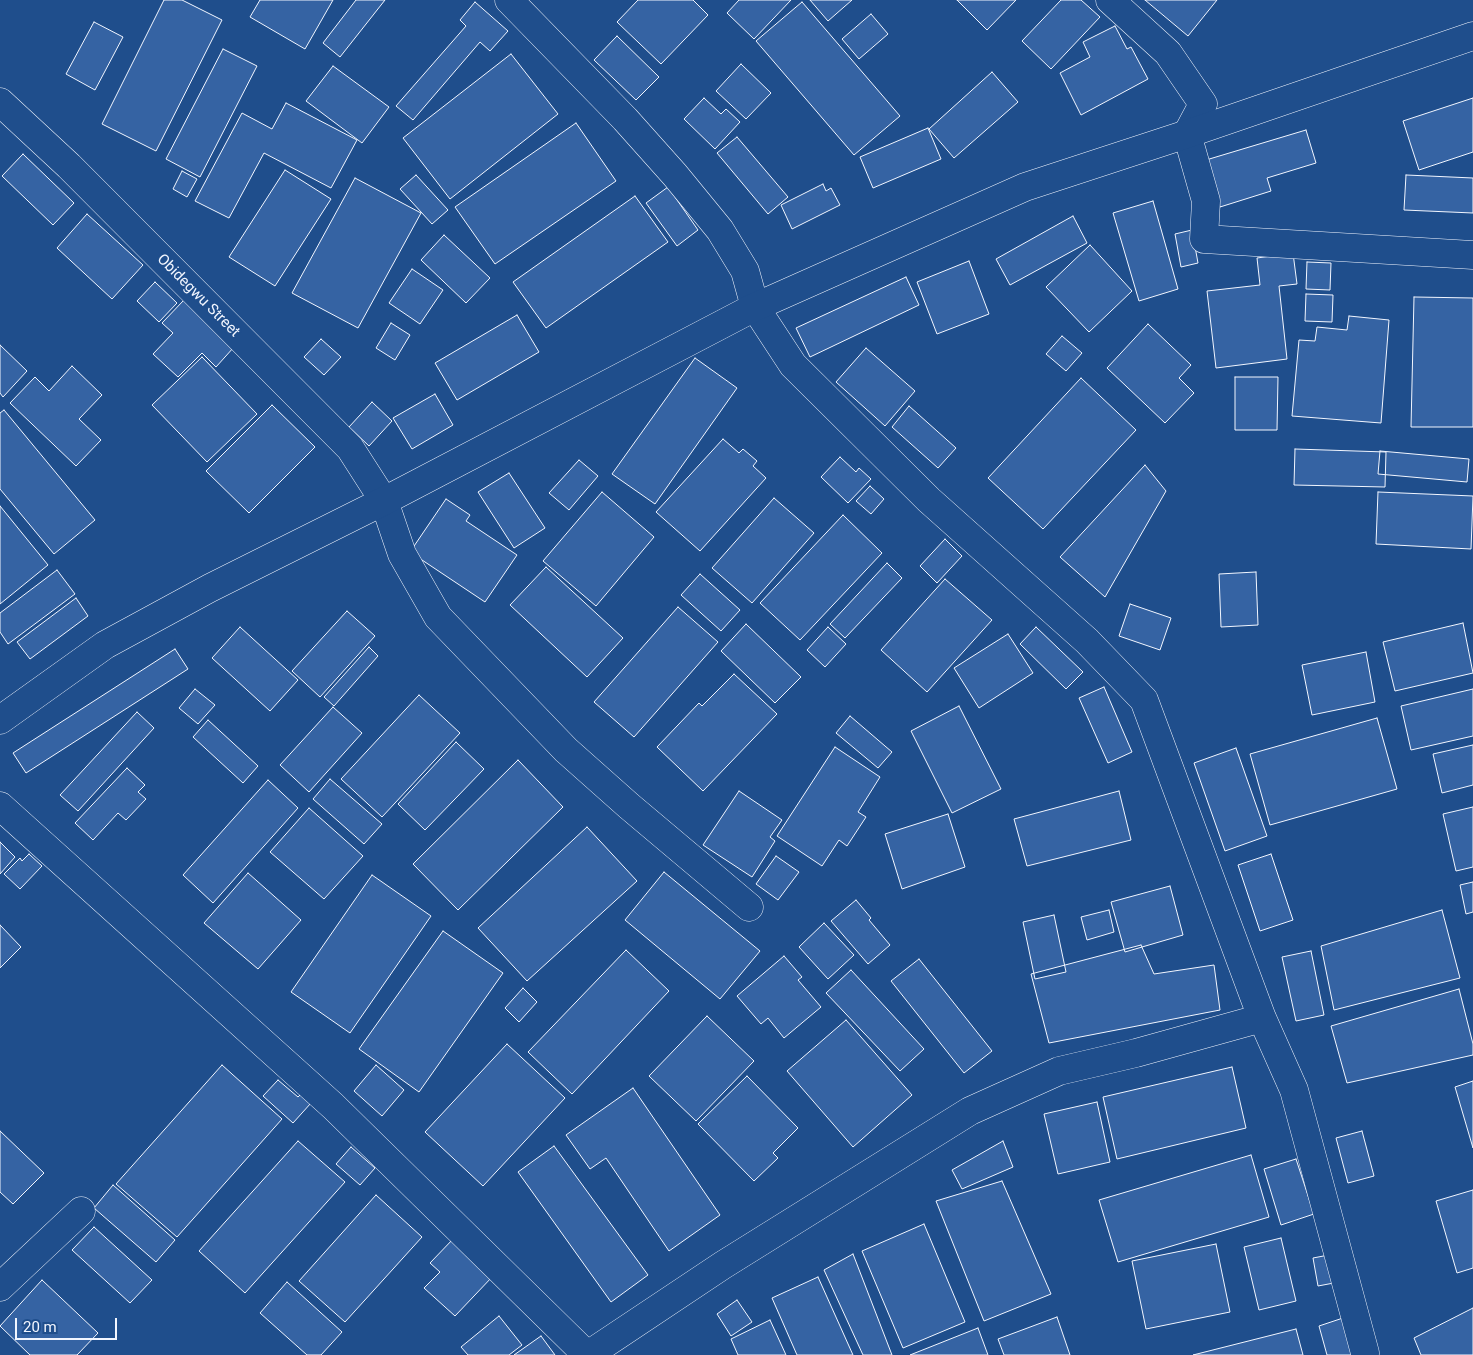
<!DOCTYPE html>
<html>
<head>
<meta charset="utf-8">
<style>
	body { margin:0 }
	#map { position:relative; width:1473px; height:1355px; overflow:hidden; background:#1f4e8c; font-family:Roboto,sans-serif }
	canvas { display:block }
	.scale { position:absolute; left:15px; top:1318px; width:102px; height:22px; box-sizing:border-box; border:2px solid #f2f6ff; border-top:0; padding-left:6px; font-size:15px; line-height:18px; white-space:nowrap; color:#f2f6ff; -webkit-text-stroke:4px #1f4e8c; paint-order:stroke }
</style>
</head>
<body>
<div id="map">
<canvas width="1473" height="1355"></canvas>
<div class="scale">20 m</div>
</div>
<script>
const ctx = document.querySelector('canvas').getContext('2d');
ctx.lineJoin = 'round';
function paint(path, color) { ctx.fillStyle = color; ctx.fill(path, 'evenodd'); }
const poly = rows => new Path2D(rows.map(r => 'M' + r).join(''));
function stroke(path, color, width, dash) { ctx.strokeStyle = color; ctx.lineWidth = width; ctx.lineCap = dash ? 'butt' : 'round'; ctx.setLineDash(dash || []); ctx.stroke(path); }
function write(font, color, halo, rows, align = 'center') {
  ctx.font = font + ' Roboto,sans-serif'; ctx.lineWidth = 4; ctx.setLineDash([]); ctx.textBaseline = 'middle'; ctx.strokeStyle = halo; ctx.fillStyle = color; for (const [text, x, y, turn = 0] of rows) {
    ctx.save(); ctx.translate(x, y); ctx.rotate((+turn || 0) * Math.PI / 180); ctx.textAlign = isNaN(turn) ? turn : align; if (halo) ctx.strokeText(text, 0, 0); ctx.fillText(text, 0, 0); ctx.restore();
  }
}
const building = poly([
	[164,0,182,0,222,20,156,151,102,124,164,0],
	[260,0,333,0,305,49,250,17,260,0],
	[356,0,385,0,340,57,323,43,356,0],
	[638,0,693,0,708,15,661,64,617,22,638,0],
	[739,0,791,0,754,39,727,13,739,0],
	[810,0,852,0,828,21,810,0],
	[957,0,1016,0,987,30,957,0],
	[1061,0,1081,0,1100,17,1051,69,1022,41,1061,0],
	[1145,0,1217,0,1188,36,1145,0],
	[475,2,508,31,490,51,480,42,413,120,396,106,466,26,460,20,475,2],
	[802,2,900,116,854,155,756,41,802,2],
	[871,14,888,34,859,59,842,39,871,14],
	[94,22,123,37,95,90,66,74,94,22],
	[1115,26,1127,49,1131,47,1148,79,1081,115,1060,73,1090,57,1083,42,1115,26],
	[617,36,659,77,636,100,594,60,617,36],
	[223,49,257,66,200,177,166,159,223,49],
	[511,54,558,114,450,199,403,138,511,54],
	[741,64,771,93,746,119,716,91,741,64],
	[333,66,389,107,362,143,306,101,333,66],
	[992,72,1018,102,954,158,929,129,992,72],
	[704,98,721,114,726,109,740,122,715,149,684,119,704,98],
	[1473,98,1473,152,1419,170,1403,121,1473,98],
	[286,103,357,140,331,188,264,153,229,218,195,201,242,113,272,129,286,103],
	[576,123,616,181,495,264,455,207,576,123],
	[928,128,941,159,873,188,860,157,928,128],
	[1306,130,1316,163,1267,178,1271,191,1220,207,1206,160,1306,130],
	[737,137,788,197,768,214,717,153,737,137],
	[23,154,74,203,53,225,2,176,23,154],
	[285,170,331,199,275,286,229,257,285,170],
	[182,171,197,179,187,197,173,189,182,171],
	[416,175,448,210,432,224,400,189,416,175],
	[1406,175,1473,178,1473,213,1404,210,1406,175],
	[355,178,421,213,358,328,292,293,355,178],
	[823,184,826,191,831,188,840,205,792,229,781,205,823,184],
	[668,187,698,230,677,246,646,203,668,187],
	[635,196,668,242,546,328,513,282,635,196],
	[1153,201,1178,289,1139,301,1113,213,1153,201],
	[87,214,143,265,112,299,57,248,87,214],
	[1073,216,1087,243,1010,285,996,259,1073,216],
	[1192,230,1198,263,1181,267,1175,234,1192,230],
	[444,235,490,278,466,303,421,260,444,235],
	[1090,245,1132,291,1089,332,1046,287,1090,245],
	[1293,253,1297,284,1279,286,1287,359,1216,368,1207,291,1260,285,1257,258,1293,253],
	[969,261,989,314,937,334,917,282,969,261],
	[1307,262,1331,263,1330,290,1306,289,1307,262],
	[412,269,443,290,420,324,389,303,412,269],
	[906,277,919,305,810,357,796,328,906,277],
	[155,282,177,303,159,322,137,301,155,282],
	[1306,294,1333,295,1332,322,1305,321,1306,294],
	[1414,297,1473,298,1473,427,1411,427,1414,297],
	[184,300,234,347,216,367,202,353,178,377,153,354,173,333,162,323,184,300],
	[517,315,539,352,457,400,435,363,517,315],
	[1349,316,1389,320,1381,423,1292,416,1299,340,1315,341,1317,327,1347,330,1349,316],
	[391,323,410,335,395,360,376,348,391,323],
	[1148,324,1191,365,1179,378,1194,393,1165,423,1107,368,1148,324],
	[1062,336,1082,353,1066,371,1046,354,1062,336],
	[321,339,341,357,324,375,304,357,321,339],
	[0,345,27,371,3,397,0,393,0,345],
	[866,348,915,391,885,426,836,382,866,348],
	[202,357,257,414,207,462,152,405,202,357],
	[695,358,737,388,655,504,612,474,695,358],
	[72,366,102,395,79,419,101,440,76,466,10,403,35,377,49,391,72,366],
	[1235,377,1278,377,1277,430,1235,430,1235,377],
	[1081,378,1136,430,1043,529,988,478,1081,378],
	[435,394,453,425,412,449,393,418,435,394],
	[372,402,392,421,369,446,349,427,372,402],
	[272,405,315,447,249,513,206,471,272,405],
	[909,406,956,448,938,468,892,427,909,406],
	[4,410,95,520,54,554,0,489,0,413,4,410],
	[723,439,739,453,743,449,757,461,753,466,766,478,700,551,656,512,723,439],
	[1295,449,1386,452,1385,487,1294,485,1295,449],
	[1380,451,1469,459,1467,482,1378,474,1380,451],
	[840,457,856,472,859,468,871,479,848,503,821,477,840,457],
	[579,460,598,476,569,510,549,493,579,460],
	[1145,465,1166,491,1105,597,1060,557,1145,465],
	[509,473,545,528,514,548,478,492,509,473],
	[870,486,884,499,871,514,856,501,870,486],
	[602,492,654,537,596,606,543,561,602,492],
	[1378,492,1473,496,1471,549,1376,544,1378,492],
	[774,498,814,533,752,603,712,568,774,498],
	[446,499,470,515,466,521,517,555,485,602,410,552,446,499],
	[0,506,48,565,0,604,0,506],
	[843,515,882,553,800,640,760,603,843,515],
	[945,539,962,556,937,583,920,566,945,539],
	[887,563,902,578,845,638,830,624,887,563],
	[546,567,623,638,587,677,510,605,546,567],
	[57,570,75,594,8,644,0,632,0,613,57,570],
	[1256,572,1258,625,1221,627,1219,574,1256,572],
	[700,574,740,610,721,631,681,595,700,574],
	[945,579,992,620,927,692,881,650,945,579],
	[76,598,88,616,30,659,17,642,76,598],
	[1130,604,1171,618,1160,650,1119,636,1130,604],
	[678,607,718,642,634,737,594,702,678,607],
	[347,611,375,636,320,697,292,671,347,611],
	[1463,623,1473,673,1395,691,1383,642,1463,623],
	[746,624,801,677,775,703,721,651,746,624],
	[240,627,298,680,270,711,212,658,240,627],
	[828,627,846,644,825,667,807,650,828,627],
	[1036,627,1083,672,1066,689,1020,644,1036,627],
	[1008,634,1033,673,979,708,954,668,1008,634],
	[369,647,378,656,334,706,324,697,369,647],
	[175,649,188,669,26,773,13,753,175,649],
	[1366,652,1375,702,1312,715,1302,665,1366,652],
	[734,674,777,714,703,791,657,747,699,703,702,706,734,674],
	[1104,687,1132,752,1108,763,1079,698,1104,687],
	[195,689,215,705,198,724,179,708,195,689],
	[1473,689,1473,736,1411,750,1401,706,1473,689],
	[419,695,460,733,382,817,341,779,419,695],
	[959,706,1001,789,952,813,911,731,959,706],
	[333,707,362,733,309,792,280,765,333,707],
	[137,712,154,728,78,811,60,795,137,712],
	[850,716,892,752,878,768,836,733,850,716],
	[1377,718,1397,789,1270,825,1250,754,1377,718],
	[208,720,258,766,243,783,193,737,208,720],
	[456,742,484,769,425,830,398,804,456,742],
	[1473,745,1473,785,1442,793,1433,754,1473,745],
	[835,747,880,777,858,812,866,817,847,846,839,840,822,866,777,836,835,747],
	[1236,748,1267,836,1225,851,1194,763,1236,748],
	[518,760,563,807,458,910,413,864,518,760],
	[127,768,145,785,138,792,146,799,126,820,118,813,93,840,75,823,127,768],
	[330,779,382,824,364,844,313,799,330,779],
	[268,780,298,808,213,903,183,875,268,780],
	[739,791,782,820,770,837,775,841,752,877,703,845,739,791],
	[1119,791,1131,840,1027,866,1014,819,1119,791],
	[1473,807,1473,867,1456,871,1443,814,1473,807],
	[309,808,363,856,324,899,270,852,309,808],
	[948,814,965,867,902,889,885,834,948,814],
	[587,827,637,881,527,981,478,928,587,827],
	[0,842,15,857,0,874,0,842],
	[29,854,42,866,20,889,4,874,20,858,22,861,29,854],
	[1271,854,1293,920,1260,931,1238,865,1271,854],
	[776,856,799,872,778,900,756,884,776,856],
	[664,872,760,951,720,999,625,920,664,872],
	[248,873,301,920,258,969,204,923,248,873],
	[372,875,431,916,350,1033,291,992,372,875],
	[1473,882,1473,912,1466,914,1460,885,1473,882],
	[1170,886,1183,935,1125,952,1111,902,1170,886],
	[856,900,871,918,869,920,890,945,868,964,831,921,856,900],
	[1109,910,1114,932,1087,940,1081,917,1109,910],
	[1442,910,1460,978,1334,1010,1321,946,1442,910],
	[1054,915,1066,972,1035,979,1023,922,1054,915],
	[824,923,854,955,828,979,799,947,824,923],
	[0,925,21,947,0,968,0,925],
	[443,931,503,973,419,1092,359,1049,443,931],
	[1141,945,1154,974,1214,965,1220,1010,1049,1043,1031,974,1141,945],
	[626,950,669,991,572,1094,528,1052,626,950],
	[1311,951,1324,1015,1296,1021,1282,957,1311,951],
	[784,956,802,977,798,980,821,1007,784,1038,768,1018,761,1024,737,996,784,956],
	[919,959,992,1051,964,1073,891,981,919,959],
	[851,970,924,1049,900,1071,826,993,851,970],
	[523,988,537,1002,519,1022,505,1008,523,988],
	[1459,989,1473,1044,1473,1055,1347,1083,1331,1026,1459,989],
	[707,1016,754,1061,696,1121,649,1076,707,1016],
	[846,1020,912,1095,853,1147,787,1071,846,1020],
	[507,1044,565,1098,483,1186,425,1132,507,1044],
	[222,1065,282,1119,177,1237,116,1184,222,1065],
	[376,1065,404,1090,382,1116,354,1091,376,1065],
	[1232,1067,1246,1128,1117,1159,1103,1097,1232,1067],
	[747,1076,798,1128,773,1153,778,1158,754,1181,698,1124,747,1076],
	[278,1080,298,1097,301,1094,311,1103,293,1123,263,1096,278,1080],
	[1473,1081,1473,1148,1455,1087,1473,1081],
	[633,1088,720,1215,669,1251,606,1158,590,1169,566,1135,633,1088],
	[1097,1102,1110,1162,1058,1174,1044,1114,1097,1102],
	[0,1131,44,1173,13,1204,0,1192,0,1131],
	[1362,1131,1374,1176,1348,1183,1336,1138,1362,1131],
	[298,1141,345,1182,245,1293,199,1251,298,1141],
	[1003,1141,1013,1167,962,1189,952,1170,1003,1141],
	[554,1146,648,1275,611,1302,518,1172,554,1146],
	[351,1147,375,1168,360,1185,336,1164,351,1147],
	[1251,1155,1269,1217,1118,1262,1099,1200,1251,1155],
	[1296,1159,1314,1214,1281,1225,1264,1169,1296,1159],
	[1002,1181,1051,1294,984,1321,936,1201,1002,1181],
	[113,1185,175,1240,156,1262,94,1208,113,1185],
	[1473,1190,1473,1268,1457,1273,1436,1201,1473,1190],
	[376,1195,422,1237,345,1322,299,1281,376,1195],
	[924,1224,965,1322,903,1348,862,1251,924,1224],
	[94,1227,152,1280,130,1303,72,1250,94,1227],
	[455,1237,493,1276,455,1316,424,1288,440,1272,430,1263,455,1237],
	[1281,1238,1296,1301,1259,1310,1244,1247,1281,1238],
	[1216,1244,1230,1312,1146,1329,1132,1261,1216,1244],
	[853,1254,892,1355,863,1355,824,1270,853,1254],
	[1334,1254,1339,1282,1318,1286,1313,1258,1334,1254],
	[818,1277,853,1355,797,1355,772,1298,818,1277],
	[42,1280,98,1333,77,1355,30,1355,0,1326,42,1280],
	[287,1282,342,1332,321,1355,307,1355,260,1313,287,1282],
	[737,1300,752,1322,731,1336,717,1314,737,1300],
	[1473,1308,1473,1355,1421,1355,1414,1338,1473,1308],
	[499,1316,522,1345,509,1355,468,1355,461,1347,499,1316],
	[1057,1317,1070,1355,1004,1355,998,1339,1057,1317],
	[1343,1318,1354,1355,1327,1355,1319,1326,1343,1318],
	[770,1320,786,1355,738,1355,731,1339,770,1320],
	[978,1328,988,1355,910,1355,978,1328],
	[1296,1329,1303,1355,1193,1355,1296,1329],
	[541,1336,555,1355,514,1355,541,1336]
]);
const street = poly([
	[509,0,625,119,675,175,720,230,745,271,755,307,793,365,929,500,1087,641,1144,700,1262,1018,1294,1090,1365,1353],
	[1110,0,1168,53,1203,104,1187,134,1206,201,1204,239,1473,255],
	[0,102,69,166,350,448,384,501,402,554,438,617,566,750,629,806,749,907],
	[0,806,333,1106,587,1355],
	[0,1287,81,1211],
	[588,1355,723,1265,970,1111,1059,1071,1136,1053,1262,1018]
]);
const secondary = poly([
	[0,720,105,645,210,588,384,501,755,307,1025,187,1187,134,1473,36]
]);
const streetNames = [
	["Obidegwu Street",198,296,45]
];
paint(building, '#3563a3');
stroke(building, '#f2f6ff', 1);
stroke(street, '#f2f6ff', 29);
stroke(secondary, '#f2f6ff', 29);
stroke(street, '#1f4e8c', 28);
stroke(secondary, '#1f4e8c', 28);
write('15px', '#f2f6ff', '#1f4e8c', streetNames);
</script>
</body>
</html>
